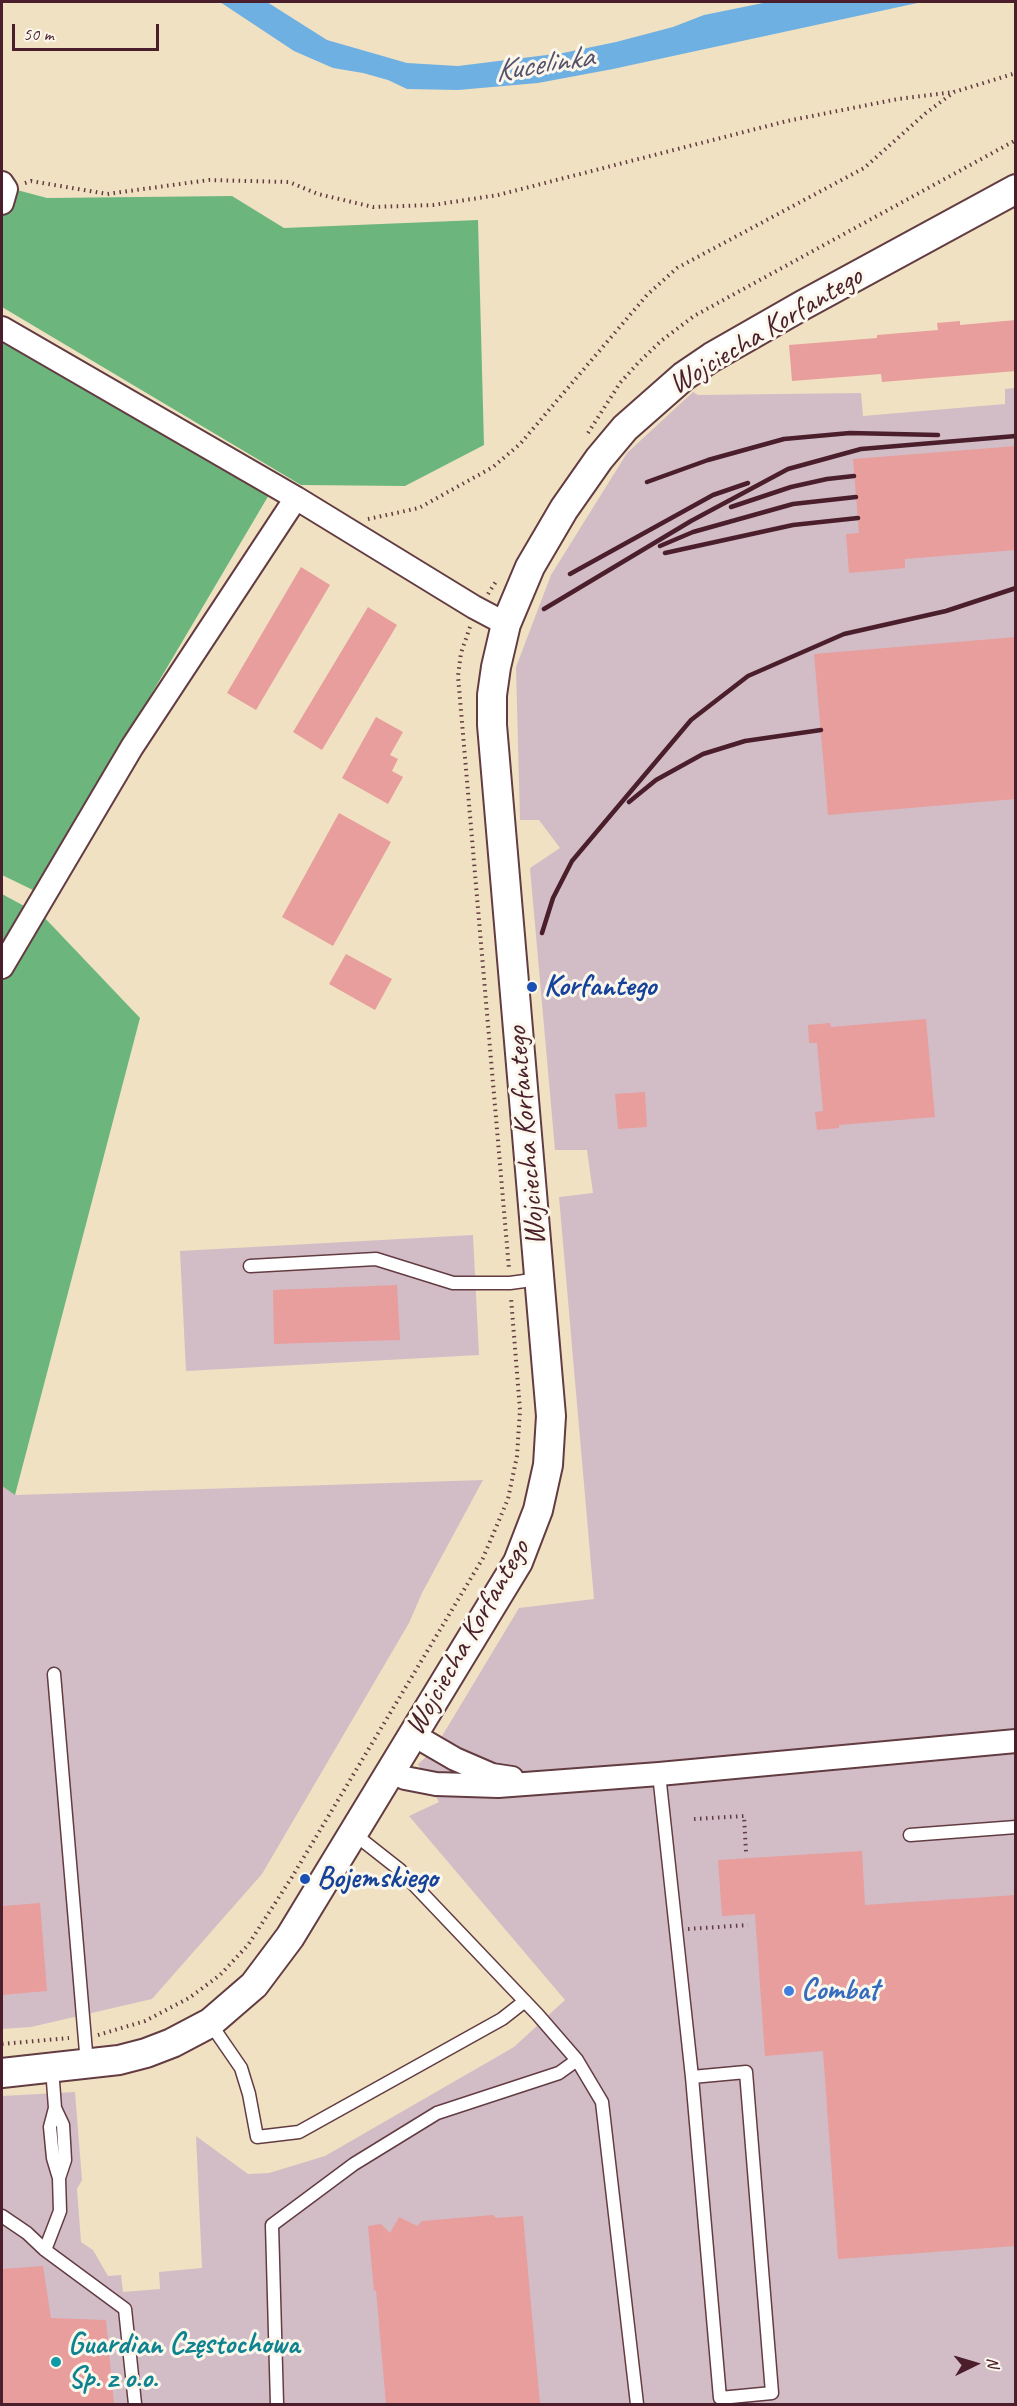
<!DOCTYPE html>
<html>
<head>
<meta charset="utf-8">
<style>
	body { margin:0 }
	#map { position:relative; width:1017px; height:2406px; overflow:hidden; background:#f0e1c2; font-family:Caveat,sans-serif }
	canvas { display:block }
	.frame { position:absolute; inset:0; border:3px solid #4a1f2b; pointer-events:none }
	.north { position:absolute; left:945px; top:2334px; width:60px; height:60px; -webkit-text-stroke:4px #fbf7ec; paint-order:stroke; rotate:85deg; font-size:16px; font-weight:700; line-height:24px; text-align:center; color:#4a1f2b }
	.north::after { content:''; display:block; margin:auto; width:21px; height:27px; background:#4a1f2b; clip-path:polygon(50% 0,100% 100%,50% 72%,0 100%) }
	.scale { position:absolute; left:12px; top:24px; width:147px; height:27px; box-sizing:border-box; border:3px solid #4a1f2b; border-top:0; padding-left:8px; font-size:18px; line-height:21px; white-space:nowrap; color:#4a1f2b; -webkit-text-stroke:4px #fbf7ec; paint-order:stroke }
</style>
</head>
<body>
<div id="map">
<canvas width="1017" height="2406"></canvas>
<div class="frame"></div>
<div class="north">N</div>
<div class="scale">50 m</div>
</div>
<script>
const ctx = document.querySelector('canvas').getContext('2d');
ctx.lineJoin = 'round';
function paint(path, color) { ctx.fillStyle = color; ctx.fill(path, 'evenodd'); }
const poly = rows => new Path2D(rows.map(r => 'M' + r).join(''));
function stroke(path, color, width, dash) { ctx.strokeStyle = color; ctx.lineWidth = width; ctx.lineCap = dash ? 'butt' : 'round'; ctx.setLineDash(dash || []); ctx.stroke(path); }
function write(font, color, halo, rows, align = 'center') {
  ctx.font = font + ' Caveat,sans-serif'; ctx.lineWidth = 6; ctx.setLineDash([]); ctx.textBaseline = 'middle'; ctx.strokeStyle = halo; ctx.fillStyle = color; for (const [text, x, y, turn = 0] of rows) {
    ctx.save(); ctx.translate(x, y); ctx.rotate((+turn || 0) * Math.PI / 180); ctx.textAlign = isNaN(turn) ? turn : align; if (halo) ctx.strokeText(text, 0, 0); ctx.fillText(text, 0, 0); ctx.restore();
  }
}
const industrial = poly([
	[1015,388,1015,2404,2,2404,2,2096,75,2092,82,2180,77,2189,81,2242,93,2250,108,2276,121,2275,123,2292,160,2289,159,2272,202,2268,196,2136,248,2174,269,2173,325,2156,514,2047,565,2000,409,1816,439,1802,418,1764,433,1751,519,1608,594,1599,559,1197,593,1193,587,1150,555,1150,530,868,560,848,539,820,520,820,516,667,551,575,627,453,693,392,698,395,861,393,863,416,1005,404,1005,389],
	[473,1235,479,1355,186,1371,180,1251],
	[483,1480,422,1593,409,1623,262,1874,152,1999,31,2027,2,2029,2,1486,16,1495]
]);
const forest = poly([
	[2,186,47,198,232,196,284,228,478,220,484,445,405,486,301,485,2,307],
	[2,331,273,488,35,891,2,875],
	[2,894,26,907,2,948],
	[42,915,140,1018,15,1495,2,1486,2,969]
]);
const water = poly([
	[220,2,267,2,327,40,407,63,458,66,563,53,616,42,673,27,704,15,768,2,922,2,613,69,538,83,458,90,407,89,388,80,363,73,333,68,294,51]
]);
const building = poly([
	[1016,320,1016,371,882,382,881,374,792,381,789,345,877,338,877,335,938,330,937,323,960,321,960,325],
	[1016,446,1016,550,905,559,905,568,849,573,846,534,859,533,853,459],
	[301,567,330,585,256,710,227,693],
	[368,607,397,625,322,750,293,732],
	[1016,637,1016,799,828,815,814,654],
	[376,717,403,732,390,755,398,759,392,771,403,777,388,804,342,778],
	[339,813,391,842,333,946,282,917],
	[346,954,392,979,375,1010,329,984],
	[926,1019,935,1117,839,1125,839,1128,817,1130,815,1112,823,1111,817,1043,809,1043,808,1025,830,1023,831,1027],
	[645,1092,647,1127,618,1129,615,1094],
	[397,1285,400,1340,274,1344,273,1290],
	[862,1851,865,1905,1016,1895,1016,2246,838,2259,823,2051,765,2056,755,1914,722,1916,718,1860],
	[40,1903,47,1991,2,1995,2,1906],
	[493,2215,496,2218,523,2216,540,2404,386,2404,376,2290,374,2291,368,2226,381,2224,390,2233,399,2217,417,2226,422,2221],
	[43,2266,51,2318,106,2320,114,2404,2,2404,2,2269]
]);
const path = poly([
	[25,183,31,181,107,194,209,180,289,182,318,194,373,207,433,205,498,195,787,121,898,99,954,92],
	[588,433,620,383,639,362,661,341,694,316,1016,140],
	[368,519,419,508,493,467,520,444,647,295,677,268,864,168,926,113,954,92,1016,73],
	[488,594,497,580],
	[470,627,461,653,458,676,509,1269],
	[694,1819,744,1816,746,1852],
	[688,1929,748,1925],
	[98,2035,145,2021,189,1998,220,1975,248,1945,292,1877,483,1558,508,1499,517,1456,520,1410,511,1298],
	[2,2044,69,2038]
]);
const service = poly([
	[250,1266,376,1259,453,1283,510,1283,539,1279],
	[54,1674,87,2064],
	[659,1774,692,2077,720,2398,772,2393,746,2072,692,2077],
	[353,1833,400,1870,538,2015,577,2060,602,2102,637,2404],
	[910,1835,1016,1827],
	[210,2023,241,2068,249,2094,257,2137,299,2132,502,2019,525,2001],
	[52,2068,55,2108,63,2125,64,2142,65,2160,59,2178],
	[2,2216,27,2233,45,2250,125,2309,135,2404],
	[45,2250,60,2211,59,2178,53,2158,50,2127,55,2108],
	[277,2404,272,2225,354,2164,437,2113,559,2073,577,2060]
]);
const minor = poly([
	[2,183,6,189,2,203],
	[2,328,296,498,474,607,506,624],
	[2,967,132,747,296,498],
	[412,1734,455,1759,492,1775,512,1778],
	[390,1771,405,1778,436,1784,498,1786,659,1774,1016,1741]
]);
const tertiary = poly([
	[2,2073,119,2060,146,2053,172,2043,210,2023,254,1985,290,1937,518,1562,538,1510,548,1465,551,1416,492,725,492,695,496,667,506,624,530,567,564,509,599,459,625,428,684,376,712,357,803,305,1016,189]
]);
const rail = poly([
	[647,482,708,460,784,439,850,433,938,435],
	[731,507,791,487,827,479,854,476],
	[660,546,693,532,793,504,856,497],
	[665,553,793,525,858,518],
	[570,574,713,495,748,483],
	[544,609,691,521,788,469,861,449,1016,436],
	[629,802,656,780,703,754,745,741,821,730],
	[542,933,553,898,572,861,691,720,748,676,844,634,946,611,1016,588]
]);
const markers = [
	[532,987,6,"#1a4fb4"],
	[305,1879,6,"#1a4fb4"],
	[789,1991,6,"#3f7fe0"],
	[56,2362,6,"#0f9aa8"]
];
const streetNames = [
	["Wojciecha Korfantego",766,331,-31],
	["Wojciecha Korfantego",527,1136,-95],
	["Wojciecha Korfantego",468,1638,-60]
];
const transitNames = [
	["Korfantego",544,987],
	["Bojemskiego",317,1879]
];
const shopNames = [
	["Combat",801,1991]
];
const cultureNames = [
	["Guardian Częstochowa",68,2345],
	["Sp. z o.o.",68,2379]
];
const waterNames = [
	["Kucelinka",544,65,-9]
];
paint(industrial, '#d2bdc7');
paint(forest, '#6cb67e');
paint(water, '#6fb0e3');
paint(building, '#e79e9c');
stroke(service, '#633c42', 15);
stroke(minor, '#633c42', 26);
stroke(tertiary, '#633c42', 32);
stroke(path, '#633c42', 4, [1.5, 4.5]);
stroke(service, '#fff', 12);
stroke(minor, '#fff', 22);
stroke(tertiary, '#fff', 28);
stroke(rail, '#4a1f2b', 4.5);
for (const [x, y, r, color] of markers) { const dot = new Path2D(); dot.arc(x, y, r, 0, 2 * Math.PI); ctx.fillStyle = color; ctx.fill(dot); stroke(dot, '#fbf7ec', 2); }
write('30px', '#4a1f2b', '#fbf7ec', streetNames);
write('bold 30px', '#164399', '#fbf7ec', transitNames, 'left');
write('bold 30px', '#366cbe', '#fbf7ec', shopNames, 'left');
write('bold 30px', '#0d838f', '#fbf7ec', cultureNames, 'left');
write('italic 32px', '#57526b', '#fbf7ec', waterNames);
</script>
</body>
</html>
